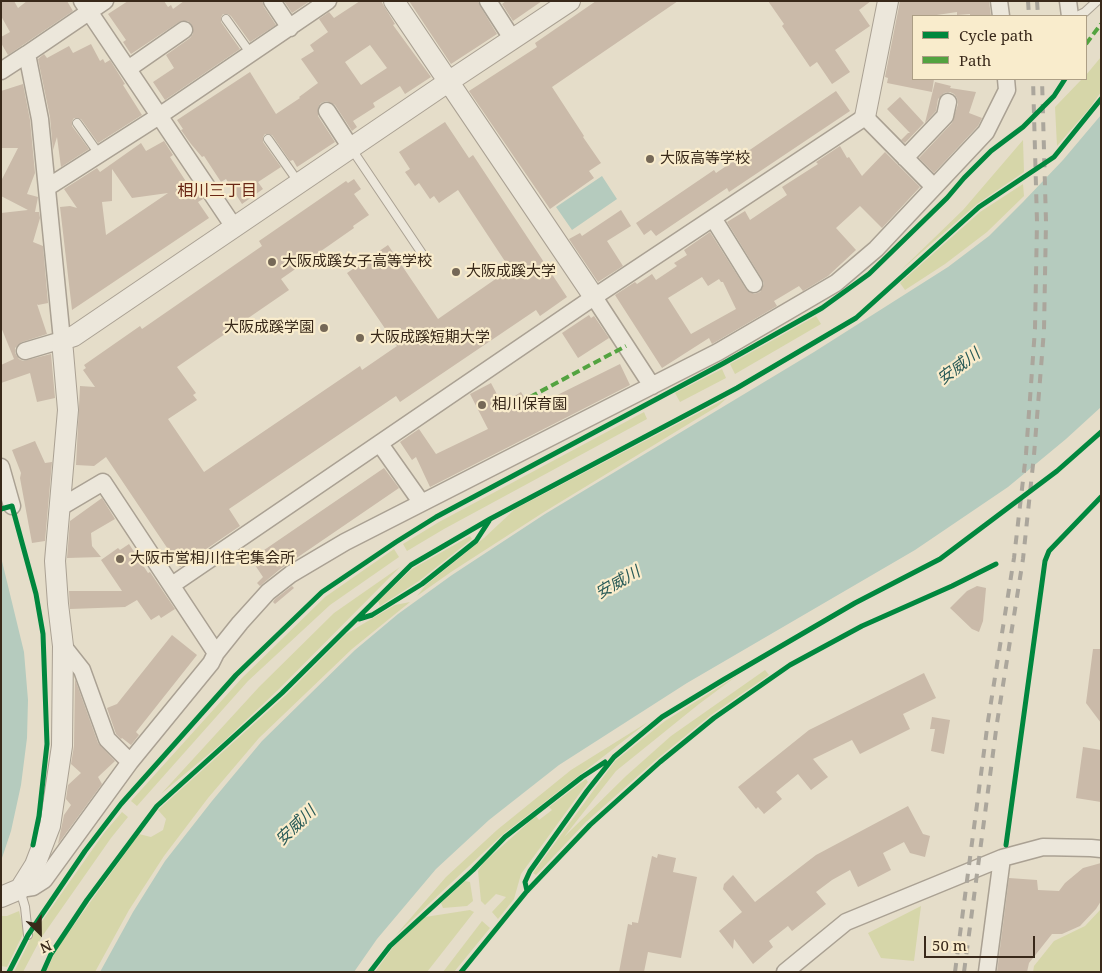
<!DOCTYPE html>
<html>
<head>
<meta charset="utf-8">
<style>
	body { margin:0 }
	#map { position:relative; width:1102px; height:973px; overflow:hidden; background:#e5ddc9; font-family:"Noto Serif",serif }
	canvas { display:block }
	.frame { position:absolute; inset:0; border:2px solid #39291a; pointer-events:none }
	.legend { position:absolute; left:912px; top:15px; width:175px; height:65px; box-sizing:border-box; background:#f9eccc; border:1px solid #ac9e85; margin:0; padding:6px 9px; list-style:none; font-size:15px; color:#39291a }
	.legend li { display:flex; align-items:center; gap:10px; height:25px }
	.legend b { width:25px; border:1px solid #ac9e85 }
	.north { position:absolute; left:15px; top:908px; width:50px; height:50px; -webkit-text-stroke:4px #f9eccc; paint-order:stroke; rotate:157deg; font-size:14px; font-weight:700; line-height:20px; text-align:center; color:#39291a }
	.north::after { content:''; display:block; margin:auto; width:18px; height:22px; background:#39291a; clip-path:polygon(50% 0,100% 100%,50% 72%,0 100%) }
	.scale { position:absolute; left:924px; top:936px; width:111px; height:22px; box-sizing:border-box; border:2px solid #39291a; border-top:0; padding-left:6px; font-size:15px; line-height:18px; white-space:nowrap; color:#39291a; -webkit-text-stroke:4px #f9eccc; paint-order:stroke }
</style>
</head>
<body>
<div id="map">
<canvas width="1102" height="973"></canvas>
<div class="frame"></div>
<ul class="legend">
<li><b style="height:6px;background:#00873e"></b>Cycle path</li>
<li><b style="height:6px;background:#53a340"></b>Path</li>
</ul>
<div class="north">N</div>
<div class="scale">50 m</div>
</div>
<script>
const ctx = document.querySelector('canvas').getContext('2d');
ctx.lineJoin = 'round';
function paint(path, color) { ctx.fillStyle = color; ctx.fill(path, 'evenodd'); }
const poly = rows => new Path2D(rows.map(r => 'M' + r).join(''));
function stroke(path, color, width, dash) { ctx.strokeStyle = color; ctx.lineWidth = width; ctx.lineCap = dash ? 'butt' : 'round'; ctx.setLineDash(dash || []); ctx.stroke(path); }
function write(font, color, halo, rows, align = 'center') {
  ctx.font = font + ' "Noto Serif","Noto Sans JP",serif'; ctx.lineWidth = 4.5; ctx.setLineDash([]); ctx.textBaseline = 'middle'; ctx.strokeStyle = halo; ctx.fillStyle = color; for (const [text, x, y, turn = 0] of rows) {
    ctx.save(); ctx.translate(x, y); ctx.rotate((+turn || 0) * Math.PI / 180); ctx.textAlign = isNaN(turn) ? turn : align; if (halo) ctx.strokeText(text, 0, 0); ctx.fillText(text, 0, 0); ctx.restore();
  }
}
const green = poly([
	[1101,57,1101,92,1089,109,1057,146,1055,107,1082,79,1086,79,1086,75],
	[1023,140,1024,172,977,204,900,271,963,210],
	[1023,184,1024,196,987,232,945,264,905,290,900,283,980,212],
	[816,316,821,324,735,374,730,364],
	[722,369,726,378,680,402,675,393],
	[727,398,718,406,544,512,451,572,417,596,426,585,484,538,515,509],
	[644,412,647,419,444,529,407,551,403,544,439,522],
	[470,536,472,539,419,581,380,606,378,601,412,569],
	[394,549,399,557,330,605,248,681,137,806,131,801,242,678,325,597],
	[400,567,279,689,223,742,161,794,259,687,334,613],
	[410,602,352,649,259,738,208,798,164,856,129,910,95,972,46,972,56,950,139,834,151,837,163,830,166,819,158,810,286,695,346,634,395,605],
	[765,670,769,675,711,715,657,759,586,822,536,875,533,873,615,761,665,721,738,675,699,704,616,771,564,837,626,776,671,736],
	[648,722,502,835,396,935,446,877,497,830,571,770],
	[586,779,588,782,521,874,514,899,498,919,492,912,506,897,496,894,485,905,481,901,478,871,483,863,536,816,539,820,552,810,549,807],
	[122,812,128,817,111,838,41,938,23,972,14,972,33,934,104,833],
	[465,881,470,882,473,901,467,906,443,908,441,903],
	[921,906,914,961,881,958,868,933],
	[1101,909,1101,972,1033,972,1034,966,1054,941,1085,926],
	[470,910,474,912,427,972,375,972,393,947,425,917],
	[19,911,24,932,7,967,1,966,1,916,7,916],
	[482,921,490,928,454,972,443,972]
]);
const water = poly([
	[1101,115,1101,407,1066,439,1008,487,915,550,687,683,559,765,489,820,436,869,377,939,354,972,100,972,133,912,165,861,212,801,262,741,355,650,398,614,452,575,545,514,814,352,948,267,989,236,1023,202,1063,160],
	[602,176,617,199,572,230,556,207],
	[1,557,24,652,28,700,27,738,21,785,11,831,1,861]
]);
const building = poly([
	[1,1,14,1,18,8,27,1,67,1,73,11,8,55,1,43,1,37,10,32,1,16],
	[128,1,164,1,168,7,171,5,173,9,184,1,262,1,264,7,276,25,250,42,231,16,228,14,223,14,221,17,221,22,240,49,165,100,153,82,174,68,166,55,190,38,193,34,192,25,188,21,179,22,131,54,123,42,126,40,108,14],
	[284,1,310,1,292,13],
	[360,1,381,1,395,24,393,25,431,77,405,94,400,86,373,103,375,107,353,121,357,127,352,131,335,105,327,101,321,103,318,107,318,116,335,142,297,167,293,160,290,161,272,135,265,134,263,137,263,142,281,167,258,182,263,189,242,204,226,179,221,182,204,156,202,157,191,144,181,130,183,129,177,120,250,72,276,114,300,98,299,97,318,83,301,59,314,51,310,45,328,32,319,19,329,12,334,18],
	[370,45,387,68,361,85,345,62],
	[409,1,478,1,480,6,497,34,451,64],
	[506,1,542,1,513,21,502,4],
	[596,1,678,1,552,87,584,136,583,137,601,163,589,171,594,178,550,209,469,91,537,47,535,43],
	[768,1,871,1,859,10,870,26,835,50,850,72,832,84,817,62,810,67,782,26,784,24],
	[900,1,989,1,991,16,970,16,970,14,957,15,957,12,930,16,913,16,913,79,934,79,932,92,887,83,888,78,885,77],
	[91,44,100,61,103,59,105,63,110,60,125,84,123,85,142,115,98,143,81,119,74,118,72,121,72,126,89,149,61,167,57,137,53,150,50,117,38,59,44,54,47,58,69,46,73,53],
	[935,82,951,86,950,88,976,92,969,113,982,118,978,126,934,173,919,158,952,123,958,104,957,98,954,94,950,92,944,93,938,99,936,111,925,123],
	[23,84,30,120,35,173,27,194,38,197,35,212,39,212,40,218,33,242,43,246,48,303,38,305,37,304,47,334,22,342,15,348,15,353,19,359,23,361,51,354,55,398,37,402,30,373,1,383,1,365,14,359,1,327,1,213,28,210,1,196,1,181,18,148,1,148,1,91],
	[836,91,850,111,729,192,727,188,656,236,651,230,644,235,636,223,714,170,716,173],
	[900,97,924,123,905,143,901,140,908,133,910,133,887,109],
	[445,122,469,158,473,155,567,297,540,316,536,310,400,402,396,396,229,509,240,526,180,567,106,457,94,466,76,465,80,386,95,387,83,370,86,368,84,365,140,326,142,329,262,246,259,241,346,181,348,183,354,179,361,189,354,194,369,215,353,226,354,228,281,279,289,290,177,367,196,393,193,395,197,400,168,419,204,472,360,366,362,370,397,346,347,273,388,245,438,319,510,269,458,190,439,203,434,196,430,199,419,183,415,186,405,172,410,169,399,152],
	[164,141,173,155,170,157,187,183,190,187,193,185,203,199,198,202,209,218,72,310,60,207,70,206,77,208,64,189,97,168,100,172,141,143,146,151],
	[112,169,132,198,168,193,106,235,102,202,112,201],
	[840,146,847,158,849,157,862,176,885,152,920,187,882,228,860,206,836,228,856,250,828,276,803,291,799,286,774,301,777,306,712,344,709,338,662,368,615,295,635,282,637,284,652,274,656,280,677,266,674,263,687,255,684,250,710,232,746,289,754,294,760,292,764,284,762,279,727,222,745,211,750,220,787,195,782,187,818,164,816,162],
	[702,277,708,286,719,279,721,282,723,282,736,309,691,334,668,298],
	[621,210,631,226,607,241,623,266,598,282,569,239,580,233,582,236],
	[589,315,591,318,594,316,609,338,578,358,562,333],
	[620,364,630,385,430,487,416,457,412,460,400,442,419,429,436,454,488,429,470,394,491,383,502,404,521,392,531,408],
	[35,441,45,463,52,462,45,541,32,543,20,478,21,473,12,450],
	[384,468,399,488,279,570,260,586,257,583,263,577,251,559],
	[102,498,115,519,91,533,92,546,101,557,67,558,70,521],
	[129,544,148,573,150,572,175,609,161,618,159,615,151,620,137,600,125,607,70,609,69,591,122,591,101,560,118,548,120,550],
	[292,586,294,588,275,604,273,602,275,599],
	[977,586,986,588,983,621,979,632,972,629,950,608,967,591],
	[172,635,197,655,136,732,139,735,131,745,122,738,121,739,116,734,107,708,117,704],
	[1093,649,1101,649,1101,723,1086,703],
	[924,673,936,698,903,714,910,729,860,754,852,740,813,759,828,777,811,790,798,774,776,792,782,799,764,814,758,807,756,809,738,787,809,730],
	[75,679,98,743,115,761,98,777,102,784,58,844,64,815,71,805,66,799,68,785,81,773,71,764,74,746],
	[932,717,950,720,944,754,931,751,935,729,930,729],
	[1083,747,1101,750,1101,802,1076,798],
	[908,806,923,834,930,836,925,857,910,853,904,842,883,853,891,870,858,887,850,870,832,880,816,892,826,904,792,931,788,926,769,941,773,947,753,964,734,939,733,949,719,931,742,912,723,889,724,884,733,875,755,902,816,855],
	[658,854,676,858,673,872,697,877,681,958,648,952,644,972,619,972,628,924,632,925,632,922,638,923,652,856,657,858],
	[1101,863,1101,901,1096,909,1080,926,1062,934,1052,934,1029,963,1027,972,997,972,1009,878,1037,880,1038,890,1059,891,1065,883,1083,868]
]);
const service = poly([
	[1077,16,1085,12,1097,1],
	[226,19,251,54],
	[77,123,99,154],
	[268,139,299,183],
	[351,148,423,255],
	[20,890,25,907,28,935]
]);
const minor = poly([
	[82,1,234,227],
	[272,1,290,28],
	[488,1,513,40],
	[999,1,1001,16],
	[1068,1,1070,16],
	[128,69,184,30],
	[1,71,27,54],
	[327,111,351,148],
	[905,158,945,116,948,102],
	[48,187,159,116,328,1],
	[713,218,754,284],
	[594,297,652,386],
	[25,351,62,340,40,119,27,54,105,1],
	[380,444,421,502],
	[1,467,12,506],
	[59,508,103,482,216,653],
	[172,585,594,297,865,117,934,187],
	[63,646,82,670,107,739,130,762],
	[20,889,33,887,44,880,130,762,211,663,216,653,240,623,268,592,291,574,345,542,718,352,836,283,876,249,986,132,1007,90,1006,79],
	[785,972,846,922,1002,858,1043,847,1091,848,1101,849],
	[987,972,1002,858]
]);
const tertiary = poly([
	[394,1,594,297],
	[865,117,888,1],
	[1,897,20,889,35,865,50,826,62,746,63,646,58,604,55,561,68,410,62,340,74,336,448,82,570,1]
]);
const rail = poly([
	[1028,1,1029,16],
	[1037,1,1038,16],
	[955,972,988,721,1014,558,1026,454,1035,329,1037,222,1033,79],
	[964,972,997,723,1023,559,1034,455,1044,330,1046,222,1042,79]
]);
const quiet = poly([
	[1086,44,1101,24],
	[530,397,626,346]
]);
const cycleway = poly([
	[1,509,12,506,36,594,43,634,47,744,39,816,33,845],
	[359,619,372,615,422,584,476,541,489,521],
	[1006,845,1045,561,1049,551,1101,497],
	[527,891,525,882,530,871,587,791,614,757,662,717,723,680,855,603,940,559,1057,471,1101,432],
	[9,972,28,935,85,851,121,804,236,675,322,592,396,542,436,517,724,363,822,308,869,274,947,198,964,178,991,151,1023,127,1054,96,1065,79],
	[43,972,51,954,87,900,157,806,282,693,411,565,490,519,737,388,856,318,979,207,1054,157,1101,99],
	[370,972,390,946,473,870,505,837,582,777,605,762],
	[461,972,527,891,590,825,660,762,714,718,790,665,862,626,952,586,996,564]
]);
const markers = [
	[650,159,5,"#756857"],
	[272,262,5,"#756857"],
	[456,272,5,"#756857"],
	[324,328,5,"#756857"],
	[360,338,5,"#756857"],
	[482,405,5,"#756857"],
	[120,559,5,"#756857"]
];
const poiNames = [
	["大阪高等学校",660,159],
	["大阪成蹊女子高等学校",282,262],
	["大阪成蹊大学",466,272],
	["大阪成蹊学園",314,328,"right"],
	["大阪成蹊短期大学",370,338],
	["相川保育園",492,405],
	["大阪市営相川住宅集会所",130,559]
];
const neighbourhoodNames = [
	["相川三丁目",217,191]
];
const waterNames = [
	["安威川",959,367,-37],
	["安威川",618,583,-30],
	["安威川",296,826,-44]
];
paint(green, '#d6d6a9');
paint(water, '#b5cbbe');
paint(building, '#cabaa9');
stroke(service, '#aaa193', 10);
stroke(minor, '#aaa193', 19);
stroke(tertiary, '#aaa193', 22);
stroke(service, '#ece7db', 8);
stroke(minor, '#ece7db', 16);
stroke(tertiary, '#ece7db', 20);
stroke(rail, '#aba69c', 4, [9, 9]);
stroke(quiet, '#53a340', 4, [8, 4]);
stroke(cycleway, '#00873e', 5);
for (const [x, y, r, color] of markers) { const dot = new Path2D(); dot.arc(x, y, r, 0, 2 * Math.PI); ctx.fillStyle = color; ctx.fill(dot); stroke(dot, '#f9eccc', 2); }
write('15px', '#39291a', '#f9eccc', poiNames, 'left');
write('16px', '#6a2715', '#f9eccc', neighbourhoodNames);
write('italic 16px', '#285a57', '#f9eccc', waterNames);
</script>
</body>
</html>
